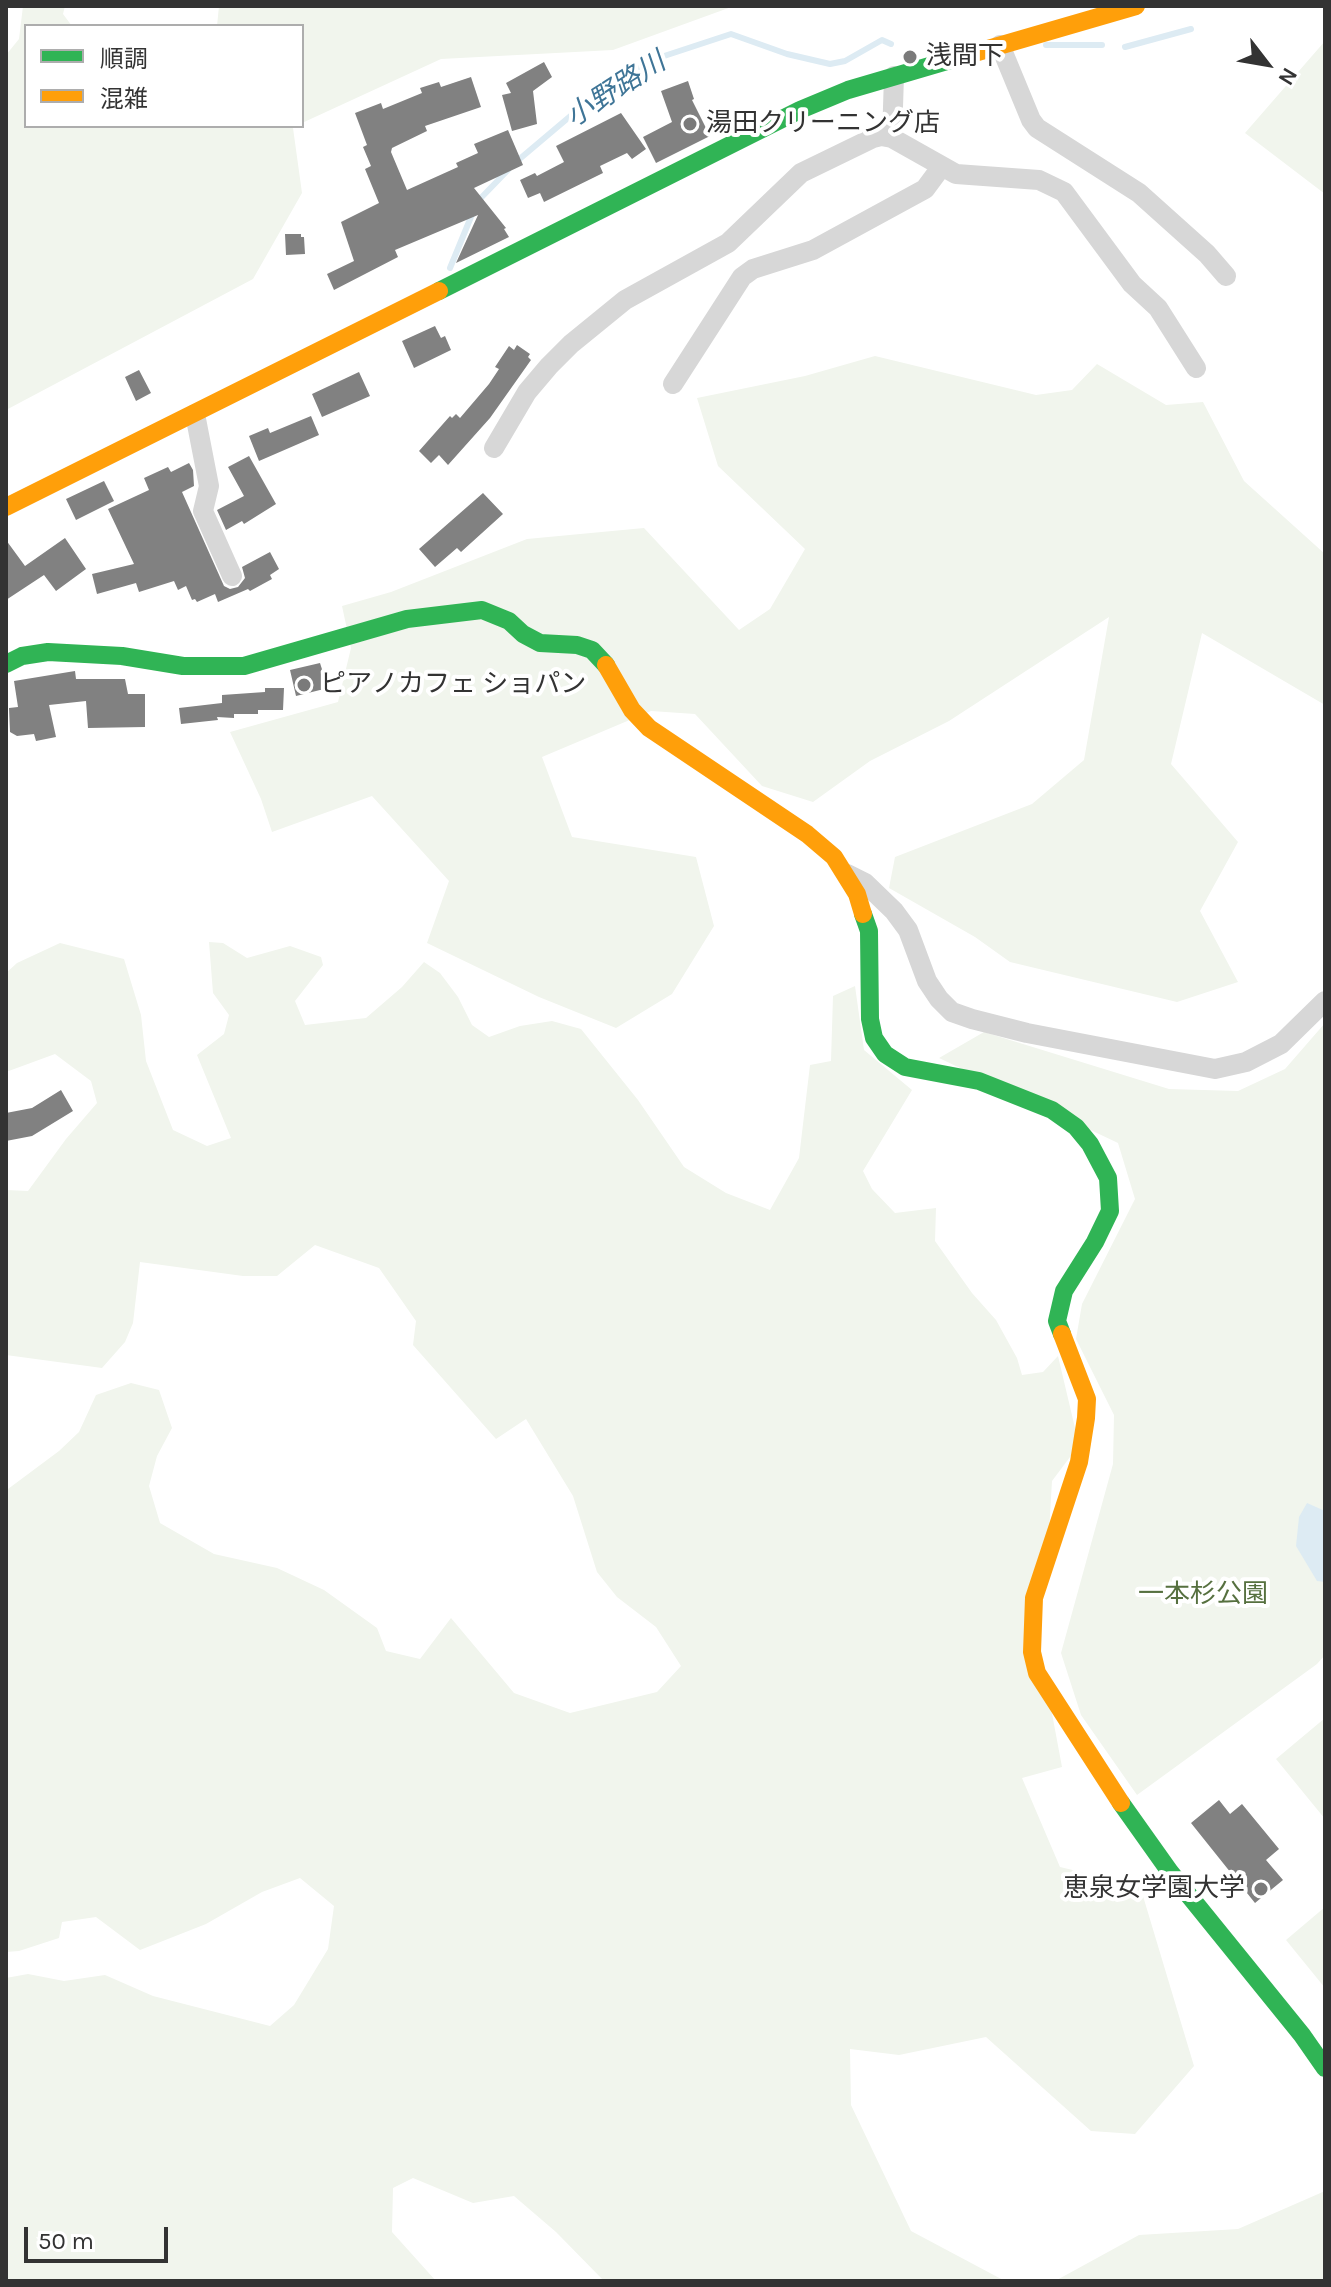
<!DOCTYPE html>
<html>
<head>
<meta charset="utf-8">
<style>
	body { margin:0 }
	#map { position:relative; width:1331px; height:2287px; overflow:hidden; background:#fff; font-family:Karla,"Noto Sans JP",sans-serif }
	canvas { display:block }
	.frame { position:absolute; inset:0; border:8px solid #333; pointer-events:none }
	.legend { position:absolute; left:24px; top:24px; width:280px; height:104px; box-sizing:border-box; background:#fff; border:2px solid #adadad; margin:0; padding:10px 14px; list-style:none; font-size:24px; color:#333 }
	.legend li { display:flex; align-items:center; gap:16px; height:40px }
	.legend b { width:40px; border:2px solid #adadad }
	.north { position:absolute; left:1227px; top:24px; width:80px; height:80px; -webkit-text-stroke:6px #fff; paint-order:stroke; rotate:121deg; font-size:22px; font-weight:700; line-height:32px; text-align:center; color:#333 }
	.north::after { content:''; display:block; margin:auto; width:28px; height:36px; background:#333; clip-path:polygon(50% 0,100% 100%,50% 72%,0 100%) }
	.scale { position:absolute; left:24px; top:2227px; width:144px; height:36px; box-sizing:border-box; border:4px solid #333; border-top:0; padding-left:10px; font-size:24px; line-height:28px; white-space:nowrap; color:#333; -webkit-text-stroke:6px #fff; paint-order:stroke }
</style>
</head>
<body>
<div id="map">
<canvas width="1331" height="2287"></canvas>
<div class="frame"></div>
<ul class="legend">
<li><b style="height:10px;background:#30b455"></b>順調</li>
<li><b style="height:10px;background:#ff9f0a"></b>混雑</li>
</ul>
<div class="north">N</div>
<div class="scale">50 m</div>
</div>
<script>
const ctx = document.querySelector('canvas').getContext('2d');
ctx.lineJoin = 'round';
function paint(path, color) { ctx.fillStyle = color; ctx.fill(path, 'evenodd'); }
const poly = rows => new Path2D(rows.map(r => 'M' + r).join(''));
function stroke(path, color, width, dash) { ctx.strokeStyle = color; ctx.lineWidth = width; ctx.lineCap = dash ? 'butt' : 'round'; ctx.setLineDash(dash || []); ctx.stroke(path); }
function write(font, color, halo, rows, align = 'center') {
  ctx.font = font + ' Karla,"Noto Sans JP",sans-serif'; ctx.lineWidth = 8; ctx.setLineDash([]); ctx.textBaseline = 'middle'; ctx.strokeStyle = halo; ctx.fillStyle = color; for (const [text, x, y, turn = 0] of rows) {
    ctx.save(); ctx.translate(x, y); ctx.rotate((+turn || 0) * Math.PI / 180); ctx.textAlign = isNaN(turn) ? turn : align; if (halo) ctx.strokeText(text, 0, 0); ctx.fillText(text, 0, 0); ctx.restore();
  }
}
const green = poly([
	[23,6,65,6,63,14,72,26,26,26,26,126,295,126,293,128,302,193,253,279,6,410,6,55,19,39],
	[219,6,734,6,613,50,441,59,302,123,302,26,217,26],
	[1325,41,1325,194,1245,133],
	[875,356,1036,395,1072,390,1097,364,1166,405,1203,402,1244,481,1325,554,1325,705,1202,633,1171,764,1238,842,1200,911,1238,982,1177,1002,1010,962,975,937,889,888,895,857,1032,804,1084,760,1109,617,949,721,870,761,813,802,762,786,695,714,651,711,542,757,572,837,696,857,714,926,672,994,616,1028,539,997,427,943,449,881,372,796,272,832,261,799,230,732,338,702,351,648,342,606,391,592,527,539,644,528,739,630,770,609,805,549,718,466,697,398,805,376],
	[209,942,223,943,247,958,290,946,321,957,323,965,295,1001,305,1025,366,1018,402,987,424,962,440,973,458,997,472,1025,489,1037,520,1026,552,1021,581,1029,638,1100,684,1167,726,1193,770,1210,799,1158,810,1065,831,1061,833,996,855,986,864,1050,912,1090,863,1171,872,1189,895,1213,936,1208,935,1241,972,1293,996,1320,1017,1358,1022,1375,1043,1372,1058,1356,1079,1445,1052,1481,1049,1532,1030,1596,1062,1767,1022,1778,1060,1867,1140,1886,1194,2066,1135,2134,1091,2131,986,2037,899,2055,850,2049,851,2105,911,2231,1005,2281,604,2281,556,2232,514,2196,473,2203,413,2178,393,2188,392,2232,436,2281,6,2281,6,1978,28,1974,64,1981,105,1975,153,1996,270,2026,294,2005,328,1949,334,1906,300,1878,262,1892,206,1924,140,1950,96,1917,62,1922,59,1938,19,1951,6,1952,6,1494,8,1489,59,1451,79,1432,96,1395,131,1383,159,1390,172,1428,157,1456,149,1486,160,1523,214,1554,277,1568,324,1590,377,1628,386,1651,420,1659,451,1618,514,1693,570,1713,657,1692,681,1666,656,1627,617,1597,597,1572,573,1496,526,1419,496,1439,413,1345,416,1321,379,1268,315,1245,277,1276,243,1276,140,1262,133,1323,125,1342,102,1368,6,1355,6,1190,28,1191,66,1139,97,1103,91,1081,55,1054,6,1072,6,973,17,963,60,943,124,959,141,1015,146,1061,173,1130,207,1146,231,1138,197,1055,224,1034,229,1015,213,993],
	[1325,1023,1325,1655,1317,1664,1137,1795,1081,1715,1061,1653,1113,1464,1114,1415,1076,1339,1082,1304,1135,1199,1118,1143,939,1058,984,1032,1169,1089,1238,1091,1285,1069],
	[1325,1718,1325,1819,1276,1759],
	[1325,1907,1325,1988,1286,1940],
	[1325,2191,1325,2281,1055,2281,1139,2235,1238,2229]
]);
const water = poly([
	[1307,1503,1325,1511,1325,1582,1317,1581,1296,1546,1299,1517]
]);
const stream = poly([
	[1046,45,1102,45],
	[1125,47,1191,29],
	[516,162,587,102,652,60,731,34,787,54,830,64,845,61,882,40,891,44],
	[477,202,508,170],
	[450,268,473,212]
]);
const building = poly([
	[544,62,552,77,533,91,537,124,512,131,502,95,511,93,506,83],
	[471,77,481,107,425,126,427,131,392,148,391,152,407,190,458,167,456,163,478,153,474,144,508,130,523,165,474,188,506,228,504,229,509,237,456,263,478,215,395,250,398,257,334,290,327,274,354,261,341,222,379,203,365,169,371,166,363,147,367,145,355,113,381,103,383,109,422,93,420,88,439,82,441,87],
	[688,81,694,99,692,100,710,136,656,163,643,137,672,122,661,91],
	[621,113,646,149,632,159,627,153,600,166,603,173,544,202,540,193,528,198,520,180,535,173,537,176,564,162,556,146],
	[285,234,301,234,301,237,304,237,305,254,286,255],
	[435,326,441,338,445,336,451,350,414,368,402,341],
	[517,345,530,354,528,357,531,360,490,418,448,465,439,455,431,463,419,451,450,416,452,418,456,414,460,418,489,384,499,369,495,367,509,346,514,350],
	[139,370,151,393,136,401,125,377],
	[359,372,370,396,322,417,312,394],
	[311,416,319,435,259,461,249,436,268,428,270,433],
	[249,456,276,504,244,524,242,521,226,530,217,510,244,496,228,467],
	[189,463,193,470,194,486,182,492,224,586,230,589,238,587,245,578,242,567,270,552,279,569,270,575,272,579,250,591,248,589,218,602,215,594,197,602,195,599,192,600,186,586,178,590,174,581,139,592,136,583,97,594,92,574,134,564,108,509,149,490,144,478,168,467,171,472],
	[104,481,114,501,76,520,66,499],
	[483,493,503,514,461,552,457,548,435,567,419,549],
	[65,538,86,569,56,591,44,575,6,600,6,540,25,566],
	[320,663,328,688,296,696,290,670],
	[75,671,76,679,125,679,128,694,145,694,145,727,88,728,86,701,49,705,56,737,36,741,34,734,17,736,10,732,9,708,18,707,14,681],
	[265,688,284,688,283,710,258,710,258,714,234,714,234,718,217,717,218,720,181,724,179,708,222,703,222,695,265,692],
	[61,1090,73,1111,32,1136,6,1141,6,1113,32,1108],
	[1219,1800,1230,1814,1242,1804,1279,1849,1266,1860,1283,1880,1255,1903,1191,1823]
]);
const street = poly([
	[1000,45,1031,120,1037,128,1139,193,1207,254,1226,276],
	[894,76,892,138,956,174,1039,180,1064,192,1132,284,1158,308,1196,368],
	[673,384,742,277,753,269,813,250,925,189,942,166],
	[195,414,209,486,203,511,232,576],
	[494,448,527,392,549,366,571,344,625,300,728,243,801,173,873,138,881,136,892,138],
	[847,874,865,883,894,911,908,930,927,981,939,999,952,1012,972,1019,1027,1033,1215,1069,1246,1062,1281,1044,1325,1001]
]);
const fast = poly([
	[439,291,800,110,848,90,957,58],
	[6,664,22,656,48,652,122,656,183,666,244,666,407,619,482,610,509,621,523,634,540,643,577,645,592,650,606,665],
	[863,914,869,931,870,1019,874,1038,885,1054,905,1067,979,1081,1052,1110,1076,1127,1090,1144,1108,1178,1110,1211,1095,1242,1064,1291,1057,1321,1062,1334],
	[1121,1803,1170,1872,1302,2035,1325,2068]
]);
const slow = poly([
	[957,58,1136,6],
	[6,507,439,291],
	[606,665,632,710,649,728,807,834,834,857,857,894,863,914],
	[1062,1334,1087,1399,1086,1418,1079,1462,1034,1598,1032,1652,1037,1673,1121,1803]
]);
const markers = [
	[910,57,8,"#7a7a7a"],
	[690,124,8,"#7a7a7a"],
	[304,685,8,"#7a7a7a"],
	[1261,1889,8,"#7a7a7a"]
];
const poiNames = [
	["浅間下",926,57],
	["湯田クリーニング店",706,124],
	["ピアノカフェ ショパン",320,685],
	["恵泉女学園大学",1245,1889,"right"]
];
const parkNames = [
	["一本杉公園",1203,1595]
];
const waterNames = [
	["小野路川",616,90,-33]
];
paint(green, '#f1f5ed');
paint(water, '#ddebf3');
stroke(stream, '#ddebf3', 6);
paint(building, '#818181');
stroke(street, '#d7d7d7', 20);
stroke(fast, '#30b455', 18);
stroke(slow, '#ff9f0a', 18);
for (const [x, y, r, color] of markers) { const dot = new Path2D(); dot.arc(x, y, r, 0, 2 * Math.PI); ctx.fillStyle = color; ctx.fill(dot); stroke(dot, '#fff', 3); }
write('26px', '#333', '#fff', poiNames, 'left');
write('26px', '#56703f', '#fff', parkNames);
write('italic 28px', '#3f7597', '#fff', waterNames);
</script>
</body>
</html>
